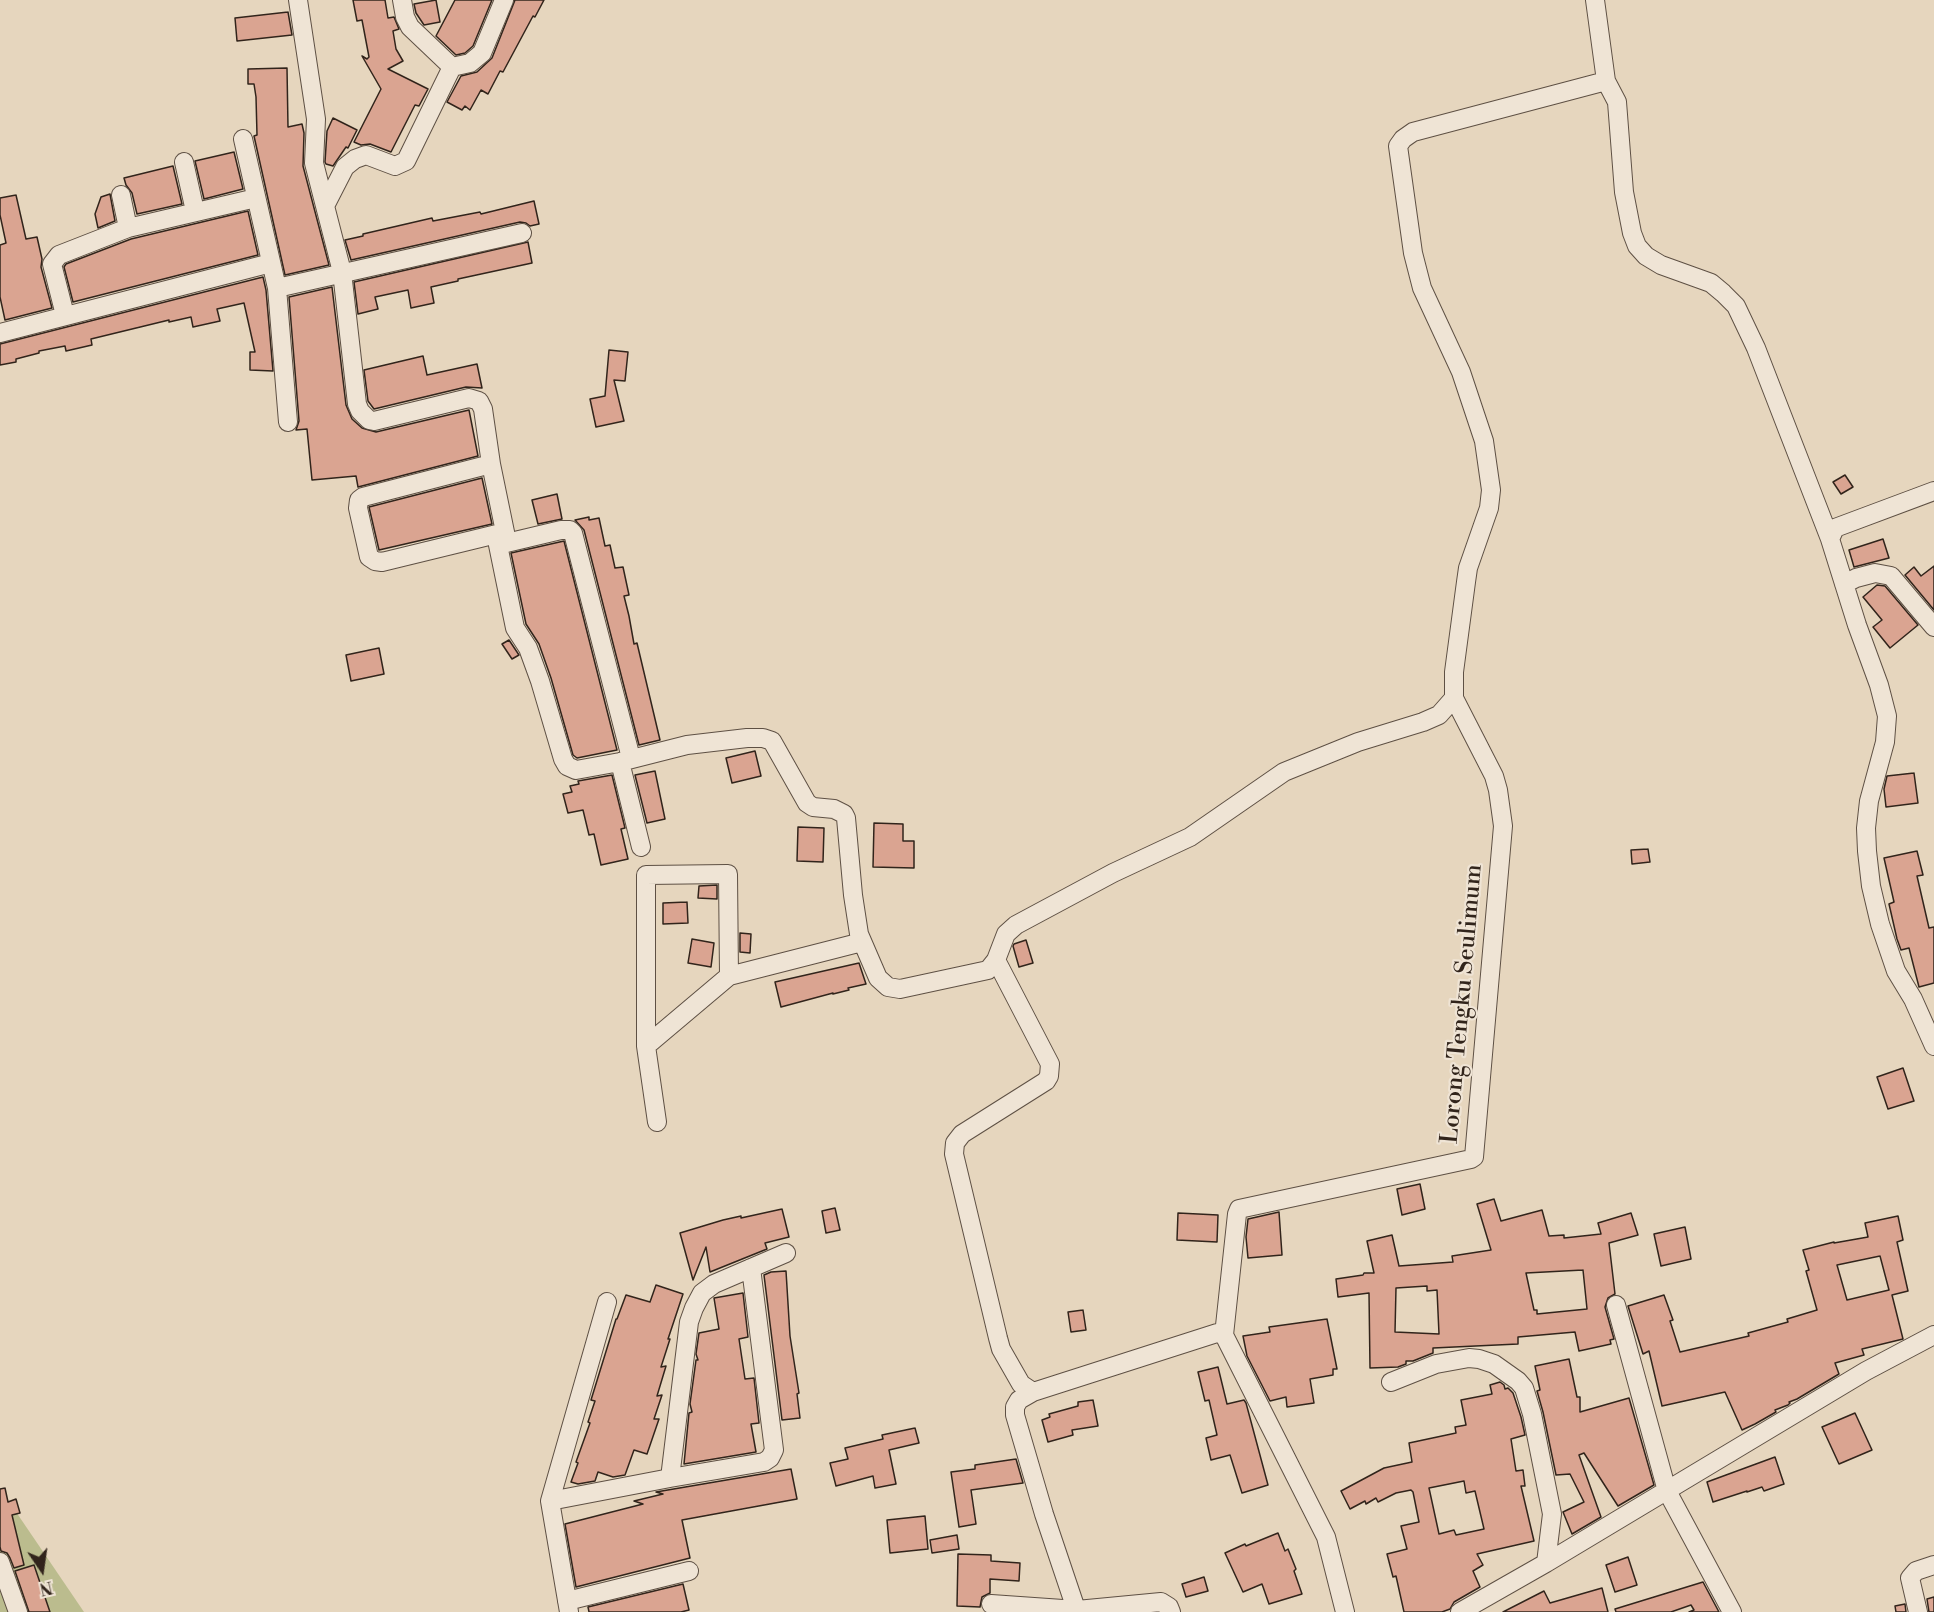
<!DOCTYPE html>
<html>
<head>
<meta charset="utf-8">
<style>
	body { margin:0 }
	#map { position:relative; width:1934px; height:1612px; overflow:hidden; background:#e6d6be; font-family:"Libre Bodoni",serif }
	canvas { display:block }
	.north { position:absolute; left:12px; top:1540px; width:60px; height:60px; -webkit-text-stroke:4px #efe4d5; paint-order:stroke; rotate:167deg; font-size:16px; font-weight:700; line-height:24px; text-align:center; color:#31241b }
	.north::after { content:''; display:block; margin:auto; width:21px; height:27px; background:#31241b; clip-path:polygon(50% 0,100% 100%,50% 72%,0 100%) }
</style>
</head>
<body>
<div id="map">
<canvas width="1934" height="1612"></canvas>
<div class="north">N</div>
</div>
<script>
const ctx = document.querySelector('canvas').getContext('2d');
ctx.lineJoin = 'round';
function paint(path, color) { ctx.fillStyle = color; ctx.fill(path, 'evenodd'); }
const poly = rows => new Path2D(rows.map(r => 'M' + r).join(''));
function stroke(path, color, width, dash) { ctx.strokeStyle = color; ctx.lineWidth = width; ctx.lineCap = dash ? 'butt' : 'round'; ctx.setLineDash(dash || []); ctx.stroke(path); }
function write(font, color, halo, rows, align = 'center') {
  ctx.font = font + ' "Libre Bodoni",serif'; ctx.lineWidth = 4.5; ctx.setLineDash([]); ctx.textBaseline = 'middle'; ctx.strokeStyle = halo; ctx.fillStyle = color; for (const [text, x, y, turn = 0] of rows) {
    ctx.save(); ctx.translate(x, y); ctx.rotate((+turn || 0) * Math.PI / 180); ctx.textAlign = isNaN(turn) ? turn : align; if (halo) ctx.strokeText(text, 0, 0); ctx.fillText(text, 0, 0); ctx.restore();
  }
}
const green = poly([
	[0,1498,12,1506,84,1612,0,1612]
]);
const building = poly([
	[353,0,385,0,388,18,394,17,399,29,393,31,396,49,403,61,388,69,428,89,419,106,415,105,391,152,370,144,361,145,354,142,381,89,362,56,367,59,369,57,362,20,357,21,353,0],
	[436,0,440,22,424,25,416,13,414,4,436,0],
	[455,0,492,0,473,46,465,53,456,55,436,36,455,0],
	[515,0,544,0,535,17,533,16,503,72,500,71,488,94,481,90,470,110,465,106,462,110,447,102,461,76,477,72,492,58,515,0],
	[288,12,292,35,237,41,235,18,288,12],
	[287,68,288,127,302,124,304,133,303,166,329,265,285,275,254,136,257,135,256,97,254,84,248,84,248,69,287,68],
	[333,118,357,130,348,148,346,147,333,166,326,164,325,162,327,131,333,118],
	[234,152,243,189,204,199,195,161,234,152],
	[173,166,182,204,137,214,132,193,126,185,124,178,173,166],
	[110,194,115,221,98,228,95,214,101,197,110,194],
	[16,195,26,239,37,237,42,259,41,267,52,308,5,320,0,297,0,245,6,243,0,215,0,198,16,195],
	[534,201,539,224,530,226,526,223,520,222,351,260,345,240,363,236,363,234,432,218,433,221,480,212,481,214,534,201],
	[248,211,258,255,73,302,64,267,66,264,131,239,248,211],
	[528,242,532,263,458,279,458,281,431,287,434,303,411,308,408,290,375,297,378,309,358,314,354,282,528,242],
	[263,277,266,290,273,371,250,370,250,352,255,352,244,303,217,309,220,321,193,327,191,317,169,322,169,320,91,339,92,345,66,351,65,346,39,351,39,353,16,359,16,362,0,365,0,344,263,277],
	[332,287,346,405,352,419,362,428,376,432,469,410,478,456,358,487,356,476,312,480,307,429,296,430,299,421,289,297,332,287],
	[609,350,628,352,625,381,614,380,624,421,596,427,590,399,605,396,609,350],
	[423,356,427,375,477,364,482,388,466,387,374,409,368,401,364,370,423,356],
	[1845,475,1853,487,1841,494,1833,482,1845,475],
	[482,478,492,524,379,550,369,507,482,478],
	[557,494,562,519,538,524,532,500,557,494],
	[589,517,589,520,599,518,605,546,610,545,615,568,623,567,629,595,624,596,629,616,634,644,637,643,660,740,639,745,584,530,575,520,589,517],
	[1883,539,1889,558,1854,567,1849,550,1883,539],
	[564,541,617,750,577,758,573,755,551,678,539,644,526,624,511,553,564,541],
	[1934,566,1934,610,1905,575,1914,567,1921,576,1934,566],
	[1877,585,1885,586,1918,625,1890,648,1873,627,1882,620,1863,597,1877,585],
	[509,640,519,655,512,659,502,644,509,640],
	[379,648,384,674,351,681,346,655,379,648],
	[755,751,761,776,732,783,726,758,755,751],
	[655,771,665,819,647,823,635,775,655,771],
	[1914,773,1918,803,1886,807,1884,789,1887,776,1914,773],
	[612,775,625,828,621,829,628,859,601,865,594,834,589,835,583,810,568,813,563,794,572,792,570,786,579,784,578,781,612,775],
	[874,823,903,824,903,841,914,841,914,868,873,867,874,823],
	[798,827,824,828,823,862,797,861,798,827],
	[1648,849,1650,862,1632,864,1631,850,1648,849],
	[1917,851,1923,875,1917,876,1929,928,1934,927,1934,983,1919,987,1909,948,1901,950,1897,939,1889,904,1894,902,1884,858,1917,851],
	[717,885,717,899,698,898,699,886,717,885],
	[687,902,688,923,663,924,663,903,687,902],
	[740,933,751,934,750,953,740,952,740,933],
	[692,939,714,943,711,967,688,963,692,939],
	[1026,940,1033,963,1019,967,1013,946,1014,944,1026,940],
	[859,963,866,984,848,988,849,990,833,994,833,993,781,1007,775,982,859,963],
	[1903,1068,1914,1101,1888,1109,1877,1077,1903,1068],
	[1420,1184,1425,1209,1402,1215,1397,1189,1420,1184],
	[1494,1199,1501,1221,1542,1210,1549,1236,1564,1235,1564,1238,1601,1234,1598,1223,1631,1213,1638,1235,1609,1243,1615,1294,1608,1298,1605,1307,1614,1339,1610,1340,1611,1344,1579,1351,1575,1332,1518,1337,1518,1344,1433,1348,1433,1353,1413,1361,1406,1361,1406,1364,1398,1367,1370,1368,1369,1293,1338,1297,1336,1279,1363,1275,1364,1273,1374,1273,1367,1241,1392,1235,1399,1266,1453,1262,1452,1256,1491,1250,1477,1204,1494,1199],
	[1583,1270,1587,1309,1537,1314,1537,1310,1534,1310,1526,1273,1583,1270],
	[1427,1286,1427,1291,1437,1290,1439,1334,1395,1332,1396,1288,1427,1286],
	[835,1208,840,1230,826,1233,822,1211,835,1208],
	[782,1209,789,1237,765,1243,767,1249,710,1272,706,1247,693,1280,680,1233,723,1220,741,1216,741,1218,782,1209],
	[1279,1212,1282,1255,1248,1258,1246,1237,1248,1219,1279,1212],
	[1178,1213,1218,1215,1217,1242,1177,1240,1178,1213],
	[1898,1216,1903,1240,1897,1242,1908,1291,1892,1295,1903,1339,1862,1349,1864,1355,1835,1363,1839,1374,1797,1399,1789,1402,1790,1403,1788,1405,1775,1410,1776,1412,1755,1424,1742,1430,1725,1392,1662,1406,1649,1351,1643,1354,1628,1306,1664,1295,1673,1320,1670,1321,1680,1352,1749,1336,1748,1333,1788,1322,1787,1319,1817,1310,1806,1271,1809,1270,1803,1250,1834,1242,1834,1243,1868,1237,1865,1223,1898,1216],
	[1880,1256,1889,1290,1847,1300,1837,1265,1880,1256],
	[1685,1227,1691,1259,1661,1266,1654,1234,1685,1227],
	[786,1271,790,1336,799,1393,797,1394,800,1418,782,1420,764,1275,771,1272,786,1271],
	[656,1285,683,1294,668,1339,670,1339,661,1367,666,1366,657,1396,662,1395,654,1419,659,1419,647,1454,634,1450,625,1475,613,1477,598,1472,595,1481,578,1484,571,1482,578,1463,576,1462,590,1423,588,1422,595,1401,591,1400,616,1319,617,1319,626,1295,650,1302,656,1285],
	[743,1293,748,1337,739,1339,745,1379,754,1378,759,1423,751,1424,756,1452,684,1464,689,1413,692,1412,690,1404,696,1360,698,1360,696,1354,699,1333,719,1329,714,1298,743,1293],
	[1083,1310,1086,1330,1071,1332,1068,1312,1083,1310],
	[1327,1319,1337,1369,1333,1369,1333,1375,1310,1379,1314,1403,1287,1407,1286,1397,1270,1401,1247,1356,1243,1336,1270,1332,1269,1327,1327,1319],
	[1569,1359,1577,1397,1580,1397,1580,1412,1629,1398,1654,1485,1618,1506,1584,1453,1579,1455,1601,1517,1572,1534,1563,1512,1584,1502,1570,1474,1556,1475,1543,1412,1537,1391,1540,1390,1535,1366,1569,1359],
	[1218,1367,1227,1404,1244,1400,1246,1403,1268,1485,1242,1493,1230,1455,1211,1460,1206,1438,1217,1435,1209,1400,1205,1401,1198,1372,1218,1367],
	[1500,1382,1504,1385,1505,1389,1508,1388,1513,1393,1521,1417,1525,1435,1511,1439,1516,1471,1523,1470,1525,1486,1521,1486,1534,1541,1477,1554,1483,1565,1473,1571,1480,1587,1454,1602,1450,1609,1442,1612,1404,1612,1396,1576,1393,1577,1387,1554,1407,1549,1401,1526,1419,1522,1413,1492,1411,1490,1396,1493,1378,1502,1376,1498,1366,1504,1365,1501,1350,1509,1341,1491,1384,1468,1412,1462,1409,1443,1456,1433,1455,1427,1466,1425,1461,1400,1492,1394,1490,1385,1500,1382],
	[1464,1481,1466,1493,1475,1491,1484,1529,1456,1535,1454,1530,1439,1534,1429,1488,1464,1481],
	[1093,1400,1098,1426,1072,1430,1073,1435,1048,1442,1042,1420,1050,1417,1049,1414,1078,1406,1078,1402,1093,1400],
	[1855,1413,1872,1450,1839,1464,1822,1427,1855,1413],
	[915,1428,919,1443,889,1450,896,1484,875,1488,873,1476,836,1486,830,1463,848,1459,845,1448,883,1439,882,1435,915,1428],
	[1775,1457,1784,1484,1764,1491,1762,1487,1747,1492,1747,1491,1713,1502,1707,1482,1775,1457],
	[1016,1459,1023,1483,971,1490,976,1524,959,1527,951,1472,975,1469,975,1465,1016,1459],
	[791,1469,797,1499,682,1520,690,1558,576,1587,565,1524,643,1504,634,1501,663,1494,656,1492,791,1469],
	[5,1488,8,1502,16,1499,20,1513,12,1515,24,1565,14,1568,10,1558,7,1553,1,1551,0,1547,0,1489,5,1488],
	[925,1516,928,1549,890,1553,887,1520,925,1516],
	[1278,1533,1285,1551,1288,1549,1296,1569,1294,1571,1302,1594,1269,1604,1262,1584,1243,1592,1225,1553,1245,1544,1246,1546,1278,1533],
	[957,1535,959,1549,932,1553,930,1540,957,1535],
	[958,1554,991,1555,991,1561,1020,1563,1019,1581,990,1579,990,1593,982,1597,980,1607,957,1606,958,1554],
	[1628,1557,1637,1585,1615,1592,1606,1565,1628,1557],
	[34,1565,50,1612,29,1612,15,1571,34,1565],
	[1204,1577,1208,1591,1186,1597,1182,1584,1204,1577],
	[1703,1582,1719,1612,1689,1612,1694,1610,1691,1605,1671,1612,1616,1612,1615,1609,1703,1582],
	[683,1584,689,1610,681,1612,589,1612,588,1607,683,1584],
	[1602,1588,1608,1612,1503,1612,1544,1591,1550,1603,1602,1588],
	[1934,1597,1934,1612,1929,1612,1927,1599,1934,1597],
	[1905,1604,1906,1612,1896,1612,1895,1606,1905,1604]
]);
const minor = poly([
	[298,0,316,119,314,163,325,206],
	[402,0,405,17,410,27,452,67,406,161,395,166,366,155,355,159,345,167,325,206,342,272,357,404,360,411,369,420,374,421,469,398,479,401,483,409,491,464,505,532,498,545,515,628,528,648,540,681,563,759,567,766,576,770,620,762,687,745,747,738,763,738,772,741,807,803,813,807,834,809,844,814,846,818,853,895,859,934,878,978,888,987,900,989,988,970,996,960,1006,934,1016,925,1113,873,1190,837,1284,772,1358,742,1423,722,1439,715,1454,698,1454,672,1466,582,1468,568,1489,508,1491,490,1484,441,1461,372,1422,288,1413,253,1398,146,1403,139,1413,132,1606,81],
	[1595,0,1606,81,1617,102,1624,192,1632,233,1637,246,1646,256,1661,265,1711,283,1723,293,1736,306,1756,348,1830,539,1857,625,1879,685,1887,716,1885,742,1869,801,1866,828,1867,851,1871,886,1880,924,1896,971,1913,999,1934,1046],
	[452,67,470,63,482,53,504,0],
	[243,139,277,288,288,422],
	[184,162,195,211],
	[121,195,128,228],
	[277,288,522,233],
	[65,315,52,264,59,255,128,228,256,198],
	[0,333,271,263],
	[491,464,363,497,359,500,358,508,369,557,375,561,382,562,505,532],
	[1830,539,1835,528,1934,491],
	[498,545,561,530,570,530,573,533,631,758],
	[1844,584,1856,578,1875,573,1891,576,1934,627],
	[620,762,641,847],
	[996,960,1050,1064,1049,1076,1046,1081,962,1134,955,1143,954,1154,998,1338,1001,1349,1021,1384,1033,1392],
	[646,1046,646,875,728,874,729,976],
	[657,1122,646,1046,729,976,862,942],
	[1616,1305,1667,1491,1732,1612],
	[1391,1382,1436,1364,1469,1358,1479,1359,1494,1364,1518,1381,1524,1388,1532,1414,1552,1514,1546,1563],
	[670,1478,764,1462,770,1458,774,1450,751,1268],
	[550,1501,670,1478,689,1322,694,1308,702,1293,714,1284,786,1253],
	[0,1562,18,1612],
	[567,1601,689,1571],
	[991,1604,1077,1610,1161,1602,1169,1607,1171,1612],
	[569,1612,550,1501,607,1302],
	[1077,1612,1044,1514,1015,1415,1015,1407,1019,1400,1033,1392,1217,1333,1224,1335],
	[1345,1612,1326,1537,1224,1335,1237,1214,1239,1209,1471,1159,1474,1157,1503,826,1498,790,1494,776,1454,698],
	[1460,1612,1546,1563,1866,1371,1934,1335],
	[1918,1612,1910,1578,1916,1571,1934,1565]
]);
const streetNames = [
	["Lorong Tengku Seulimum",1463,1004,-85]
];
paint(green, '#bbbc8e');
paint(building, '#daa491');
stroke(building, '#31241b', 1.5);
stroke(minor, '#5e5044', 20);
stroke(minor, '#efe4d5', 18);
write('24px', '#31241b', '#efe4d5', streetNames);
</script>
</body>
</html>
